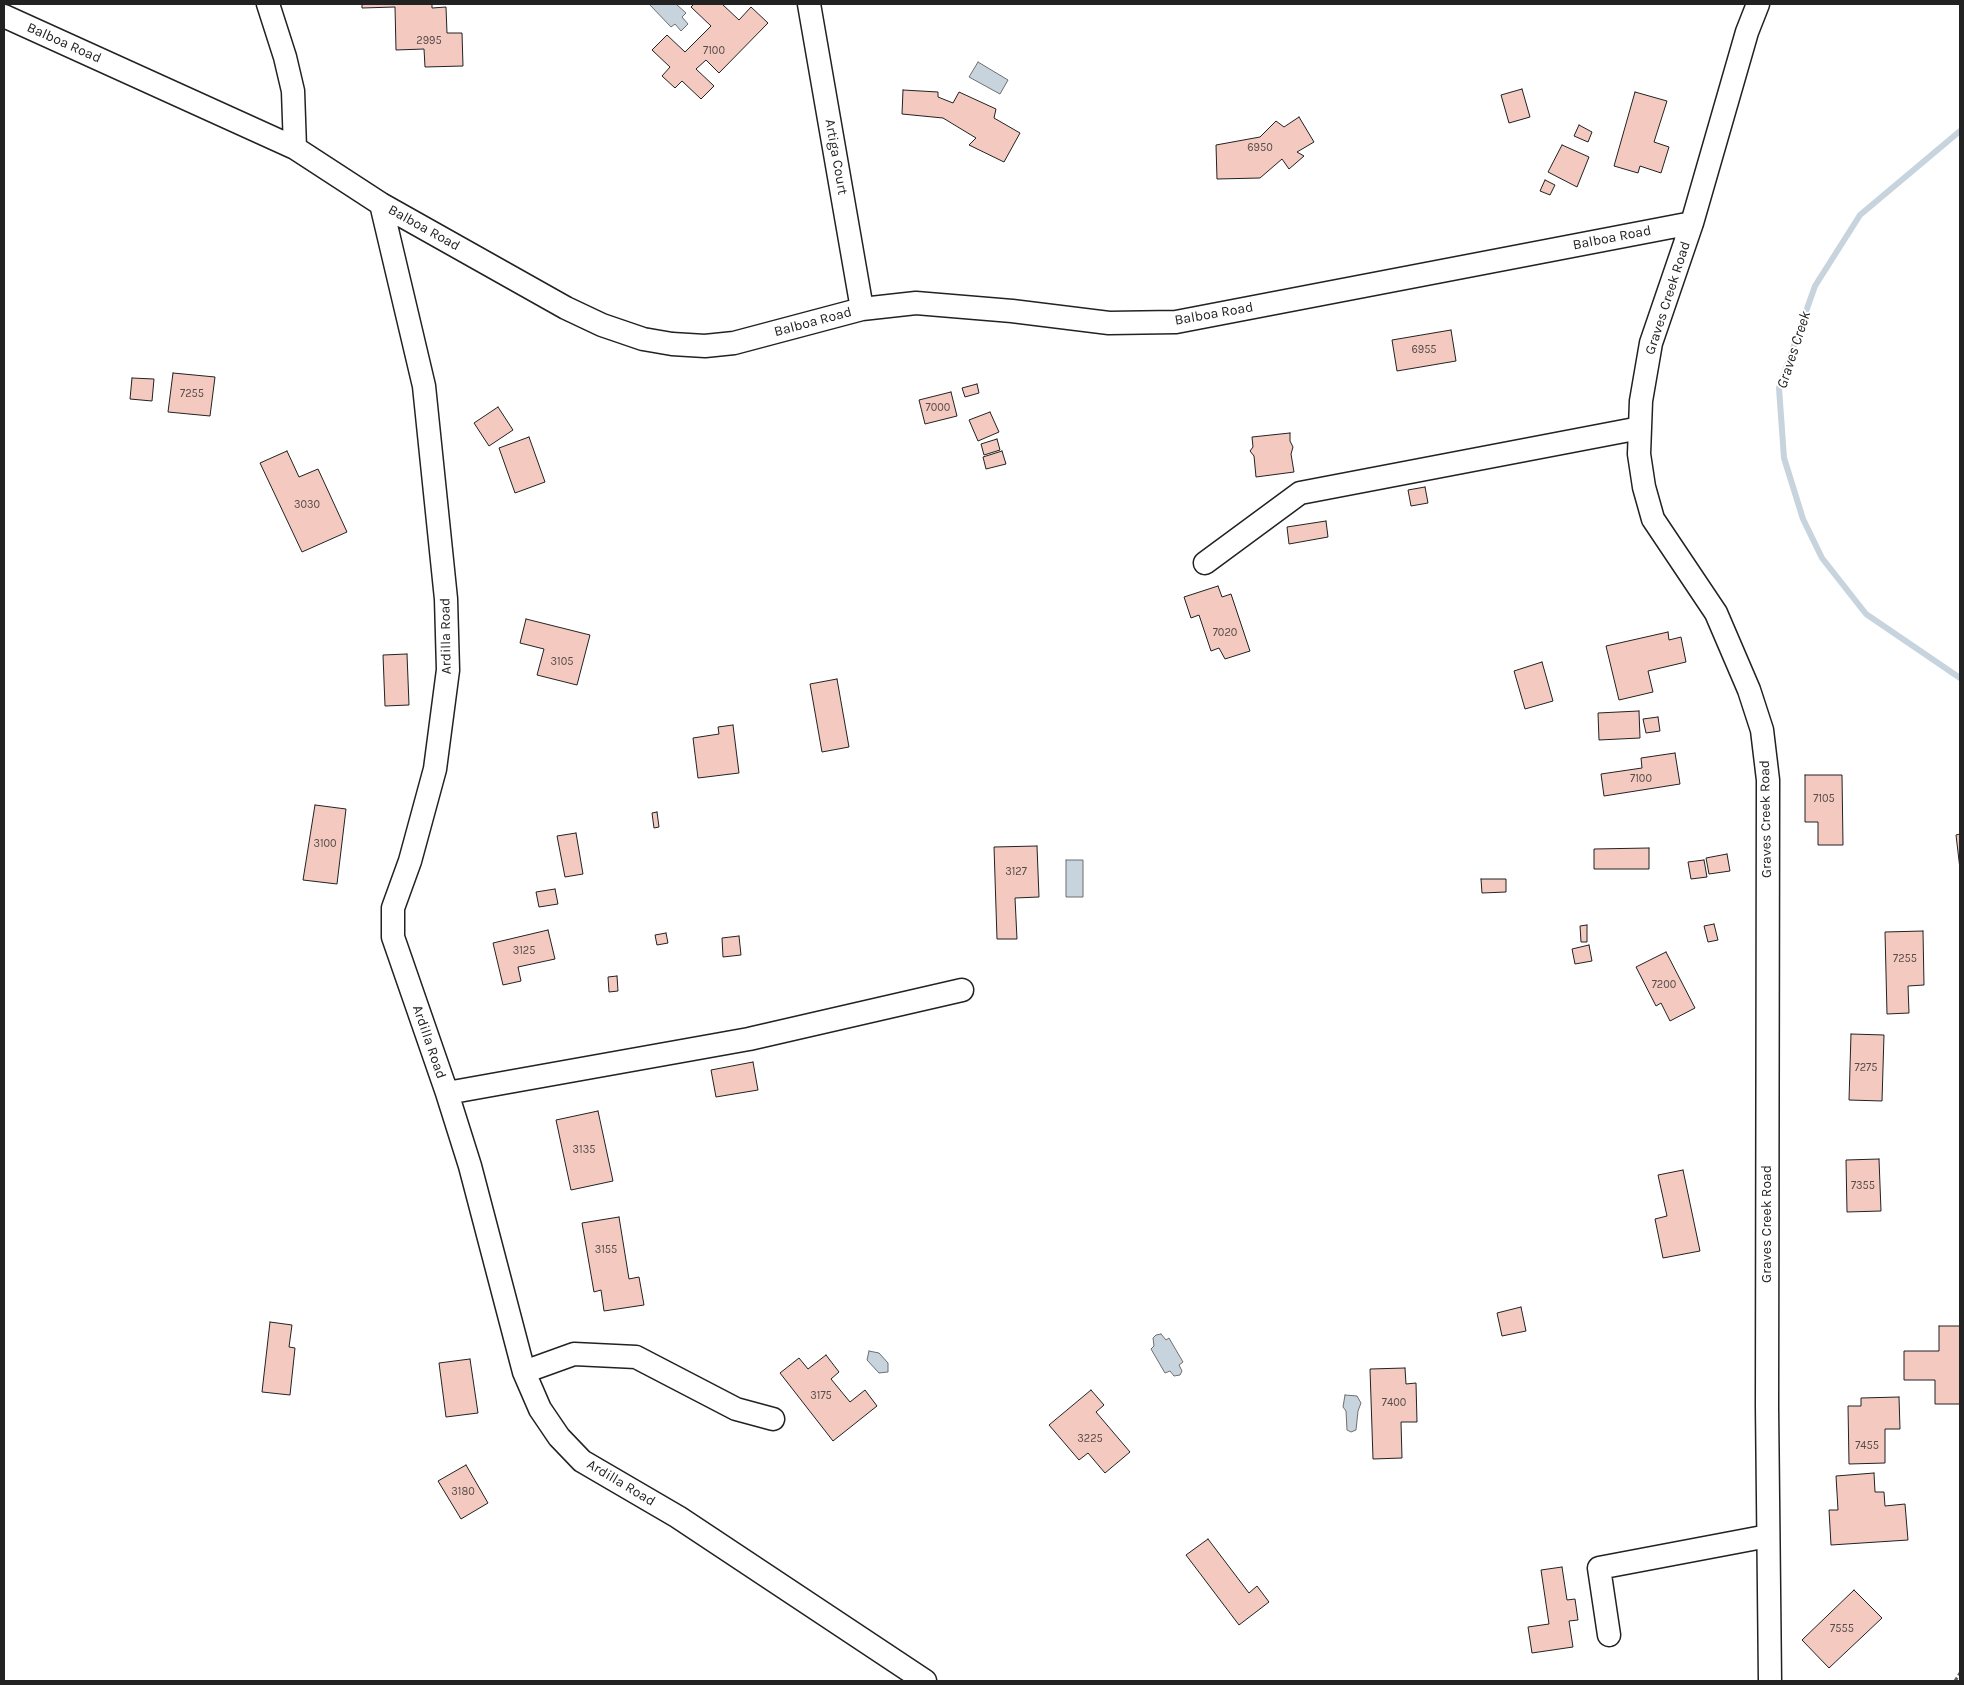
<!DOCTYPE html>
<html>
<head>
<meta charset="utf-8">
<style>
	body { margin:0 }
	#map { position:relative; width:1964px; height:1685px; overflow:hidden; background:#fff; font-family:Karla,sans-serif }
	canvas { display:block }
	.frame { position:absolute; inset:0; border:5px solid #222; pointer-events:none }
</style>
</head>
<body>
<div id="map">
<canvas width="1964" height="1685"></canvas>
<div class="frame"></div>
</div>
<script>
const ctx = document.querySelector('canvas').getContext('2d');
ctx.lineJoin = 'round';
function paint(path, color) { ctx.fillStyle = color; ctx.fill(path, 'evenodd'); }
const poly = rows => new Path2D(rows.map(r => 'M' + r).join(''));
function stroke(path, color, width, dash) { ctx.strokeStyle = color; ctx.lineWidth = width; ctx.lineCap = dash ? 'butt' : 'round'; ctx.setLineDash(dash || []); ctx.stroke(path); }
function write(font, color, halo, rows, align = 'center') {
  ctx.font = font + ' Karla,sans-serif'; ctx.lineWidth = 4; ctx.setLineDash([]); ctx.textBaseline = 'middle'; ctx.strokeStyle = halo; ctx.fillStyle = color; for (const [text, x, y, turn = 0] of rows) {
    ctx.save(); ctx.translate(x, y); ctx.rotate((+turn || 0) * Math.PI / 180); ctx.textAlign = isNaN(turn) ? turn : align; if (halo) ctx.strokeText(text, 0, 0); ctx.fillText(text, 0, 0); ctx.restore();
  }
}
const water = poly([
	[649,4,676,4,686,13,682,17,688,24,681,31,675,24,671,27,649,4],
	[978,62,1008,80,1000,94,969,77,978,62],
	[1066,860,1083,860,1083,897,1066,897,1066,860],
	[1161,1334,1166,1340,1169,1338,1183,1362,1179,1365,1182,1371,1180,1375,1174,1376,1170,1371,1165,1373,1151,1349,1154,1346,1153,1338,1156,1335,1161,1334],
	[869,1351,879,1353,888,1363,888,1372,879,1373,867,1360,869,1351],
	[1345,1395,1357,1396,1361,1403,1358,1411,1356,1430,1351,1432,1347,1430,1346,1411,1343,1407,1345,1395]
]);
const stream = poly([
	[1960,131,1860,215,1815,286,1779,388,1784,458,1803,519,1822,558,1866,614,1960,678]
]);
const building = poly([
	[362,4,432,4,432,8,446,7,447,33,462,33,463,66,425,67,424,49,396,50,395,7,362,8,362,4],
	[694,4,722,4,739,20,751,7,768,23,719,73,706,60,696,69,714,86,701,99,682,81,675,88,662,76,670,67,652,50,667,35,685,52,711,26,691,7,694,4],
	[1522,89,1530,117,1509,123,1501,95,1522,89],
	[903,90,938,92,938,97,953,103,959,92,996,109,994,118,1020,133,1004,162,969,145,976,138,943,118,902,114,903,90],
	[1635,92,1667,101,1654,142,1669,147,1661,173,1640,166,1638,173,1614,166,1635,92],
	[1299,117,1314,142,1297,152,1304,156,1289,169,1282,159,1260,178,1217,179,1216,145,1260,137,1276,121,1284,127,1299,117],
	[1579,125,1592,132,1588,142,1574,136,1579,125],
	[1562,145,1589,157,1577,187,1548,172,1562,145],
	[1545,180,1555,185,1550,195,1540,191,1545,180],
	[1451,330,1456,361,1397,371,1392,340,1451,330],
	[173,373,215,377,210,416,168,412,173,373],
	[132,378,154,379,152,401,130,399,132,378],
	[977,384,979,393,965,397,962,388,977,384],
	[951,392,957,416,925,424,919,400,951,392],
	[498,407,513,430,489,446,474,423,498,407],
	[990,412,999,432,978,441,969,420,990,412],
	[1290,433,1290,441,1293,447,1291,454,1294,472,1256,477,1254,456,1250,451,1253,447,1252,437,1290,433],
	[529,437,545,482,515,493,499,448,529,437],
	[997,439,1000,450,984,455,981,444,997,439],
	[287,451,299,477,318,469,347,532,302,552,260,463,287,451],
	[1002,451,1006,464,986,469,983,457,1002,451],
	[1425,487,1428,503,1411,506,1408,490,1425,487],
	[1326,521,1328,537,1289,544,1287,527,1326,521],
	[1218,586,1222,597,1231,594,1250,651,1225,659,1219,648,1211,651,1199,615,1191,618,1184,597,1218,586],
	[526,619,590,635,577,685,537,675,544,649,520,643,526,619],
	[1668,632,1669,640,1681,637,1686,662,1648,671,1653,692,1619,700,1606,646,1668,632],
	[407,654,409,705,385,706,383,655,407,654],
	[1542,662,1553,701,1525,709,1514,671,1542,662],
	[837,679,849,747,822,752,810,684,837,679],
	[1639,711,1640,738,1599,740,1598,713,1639,711],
	[1658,717,1660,731,1646,733,1643,719,1658,717],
	[733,725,739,773,698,778,693,738,719,734,718,727,733,725],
	[1675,753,1680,784,1604,796,1601,774,1642,768,1641,758,1675,753],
	[1805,775,1842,775,1843,845,1818,845,1818,822,1805,822,1805,775],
	[315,805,346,809,337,884,303,880,315,805],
	[657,812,659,827,654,828,652,813,657,812],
	[576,833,583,874,565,877,557,836,576,833],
	[1960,834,1960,869,1956,835,1960,834],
	[1037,846,1039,897,1015,898,1017,939,997,939,994,847,1037,846],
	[1649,848,1649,869,1594,869,1594,849,1649,848],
	[1727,854,1730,871,1709,874,1706,858,1727,854],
	[1704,860,1707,877,1691,879,1688,862,1704,860],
	[1481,879,1506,879,1506,892,1482,893,1481,879],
	[555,889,558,904,539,907,536,892,555,889],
	[1714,924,1718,940,1708,942,1704,926,1714,924],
	[1587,925,1587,942,1581,942,1580,926,1587,925],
	[548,930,555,959,518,967,521,981,503,985,493,943,548,930],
	[1923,931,1924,985,1908,986,1909,1013,1887,1014,1885,932,1923,931],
	[666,933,668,943,657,945,655,935,666,933],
	[739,936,741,955,723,957,722,938,739,936],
	[1589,945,1592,961,1575,964,1572,949,1589,945],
	[1666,952,1695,1008,1670,1021,1661,1003,1656,1006,1636,967,1666,952],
	[617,976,618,991,609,992,608,977,617,976],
	[1851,1034,1884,1035,1882,1101,1849,1100,1851,1034],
	[753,1062,758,1090,716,1097,711,1070,753,1062],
	[598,1111,613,1181,571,1190,556,1120,598,1111],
	[1879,1159,1881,1211,1847,1212,1846,1160,1879,1159],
	[1683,1170,1700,1251,1663,1258,1655,1219,1667,1216,1658,1175,1683,1170],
	[619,1217,629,1279,639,1277,644,1305,604,1311,601,1290,594,1292,582,1223,619,1217],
	[1521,1307,1526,1331,1502,1336,1497,1313,1521,1307],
	[270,1322,292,1325,289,1347,295,1348,290,1395,262,1392,270,1322],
	[1939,1326,1960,1326,1960,1404,1935,1404,1935,1380,1904,1380,1904,1351,1939,1351,1939,1326],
	[826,1355,839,1372,831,1379,850,1402,865,1390,877,1406,833,1441,780,1373,799,1358,808,1369,826,1355],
	[470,1359,478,1413,446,1417,439,1363,470,1359],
	[1405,1368,1406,1384,1416,1383,1417,1422,1401,1422,1402,1458,1373,1459,1370,1369,1405,1368],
	[1091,1390,1104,1405,1096,1412,1130,1452,1105,1473,1088,1453,1079,1460,1049,1425,1091,1390],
	[1899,1397,1900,1429,1885,1429,1885,1463,1849,1464,1848,1406,1861,1406,1861,1398,1899,1397],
	[466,1465,488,1503,461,1519,438,1481,466,1465],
	[1874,1473,1875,1492,1884,1492,1885,1506,1905,1504,1908,1540,1831,1545,1829,1510,1838,1510,1836,1476,1874,1473],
	[1208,1539,1249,1593,1257,1586,1269,1602,1239,1625,1186,1555,1208,1539],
	[1562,1567,1567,1600,1575,1599,1578,1620,1569,1621,1573,1647,1532,1653,1528,1627,1549,1624,1541,1570,1562,1567],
	[1854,1590,1882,1618,1829,1668,1802,1640,1854,1590]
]);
const path = poly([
	[1955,1681,1960,1673]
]);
const minor = poly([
	[268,4,285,57,293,91,295,148],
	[809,4,862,309],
	[1758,4,1747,32,1692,223,1651,343,1641,401,1639,454,1644,487,1653,519,1716,613,1749,690,1762,730,1768,780,1767,1406,1770,1681],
	[4,16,295,148,381,204,566,308,602,325,643,339,672,344,705,346,734,343,862,309,916,303,1012,311,1109,323,1176,322,1692,223],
	[381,204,424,386,446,599,448,670,435,769,410,861,393,908,393,937,447,1093,470,1166,524,1372,540,1409,559,1437,582,1461,678,1517,925,1681],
	[1205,563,1300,493,1640,428],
	[447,1093,749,1039,962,990],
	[524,1372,574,1354,636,1357,736,1409,773,1419],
	[1609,1635,1599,1568,1768,1536]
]);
const numberNames = [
	["2995",429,41],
	["7100",714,51],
	["6950",1260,148],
	["6955",1424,350],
	["7255",192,394],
	["7000",938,408],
	["3030",307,505],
	["7020",1225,633],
	["3105",562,662],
	["7100",1641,779],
	["7105",1824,799],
	["3100",325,844],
	["3127",1016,872],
	["3125",524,951],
	["7255",1905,959],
	["7200",1664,985],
	["7275",1866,1068],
	["3135",584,1150],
	["7355",1863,1186],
	["3155",606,1250],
	["3175",821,1396],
	["7400",1394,1403],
	["3225",1090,1439],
	["7455",1867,1446],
	["3180",463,1492],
	["7555",1842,1629]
];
const streetNames = [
	["Balboa Road",64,43,24],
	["Artiga Court",836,157,80],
	["Balboa Road",424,228,29],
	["Balboa Road",1612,238,-11],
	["Graves Creek Road",1668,298,-72],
	["Balboa Road",1214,314,-10],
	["Balboa Road",813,322,-15],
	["Ardilla Road",446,636,-91],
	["Graves Creek Road",1766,819,-91],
	["Ardilla Road",429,1042,71],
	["Graves Creek Road",1767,1224,-90],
	["Ardilla Road",621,1483,31]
];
const waterNames = [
	["Graves Creek",1794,350,-72]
];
paint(water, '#c7d3dd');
stroke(water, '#6f6f6f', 1);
stroke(stream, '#c7d3dd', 6);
paint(building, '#f3c9c0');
stroke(building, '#222', 1);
stroke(minor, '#222', 25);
stroke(path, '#646464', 3, [4, 2.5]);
stroke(minor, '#fff', 22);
write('11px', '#564c4a', null, numberNames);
write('14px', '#222', '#fff', streetNames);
write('italic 15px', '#222', '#fff', waterNames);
</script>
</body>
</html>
